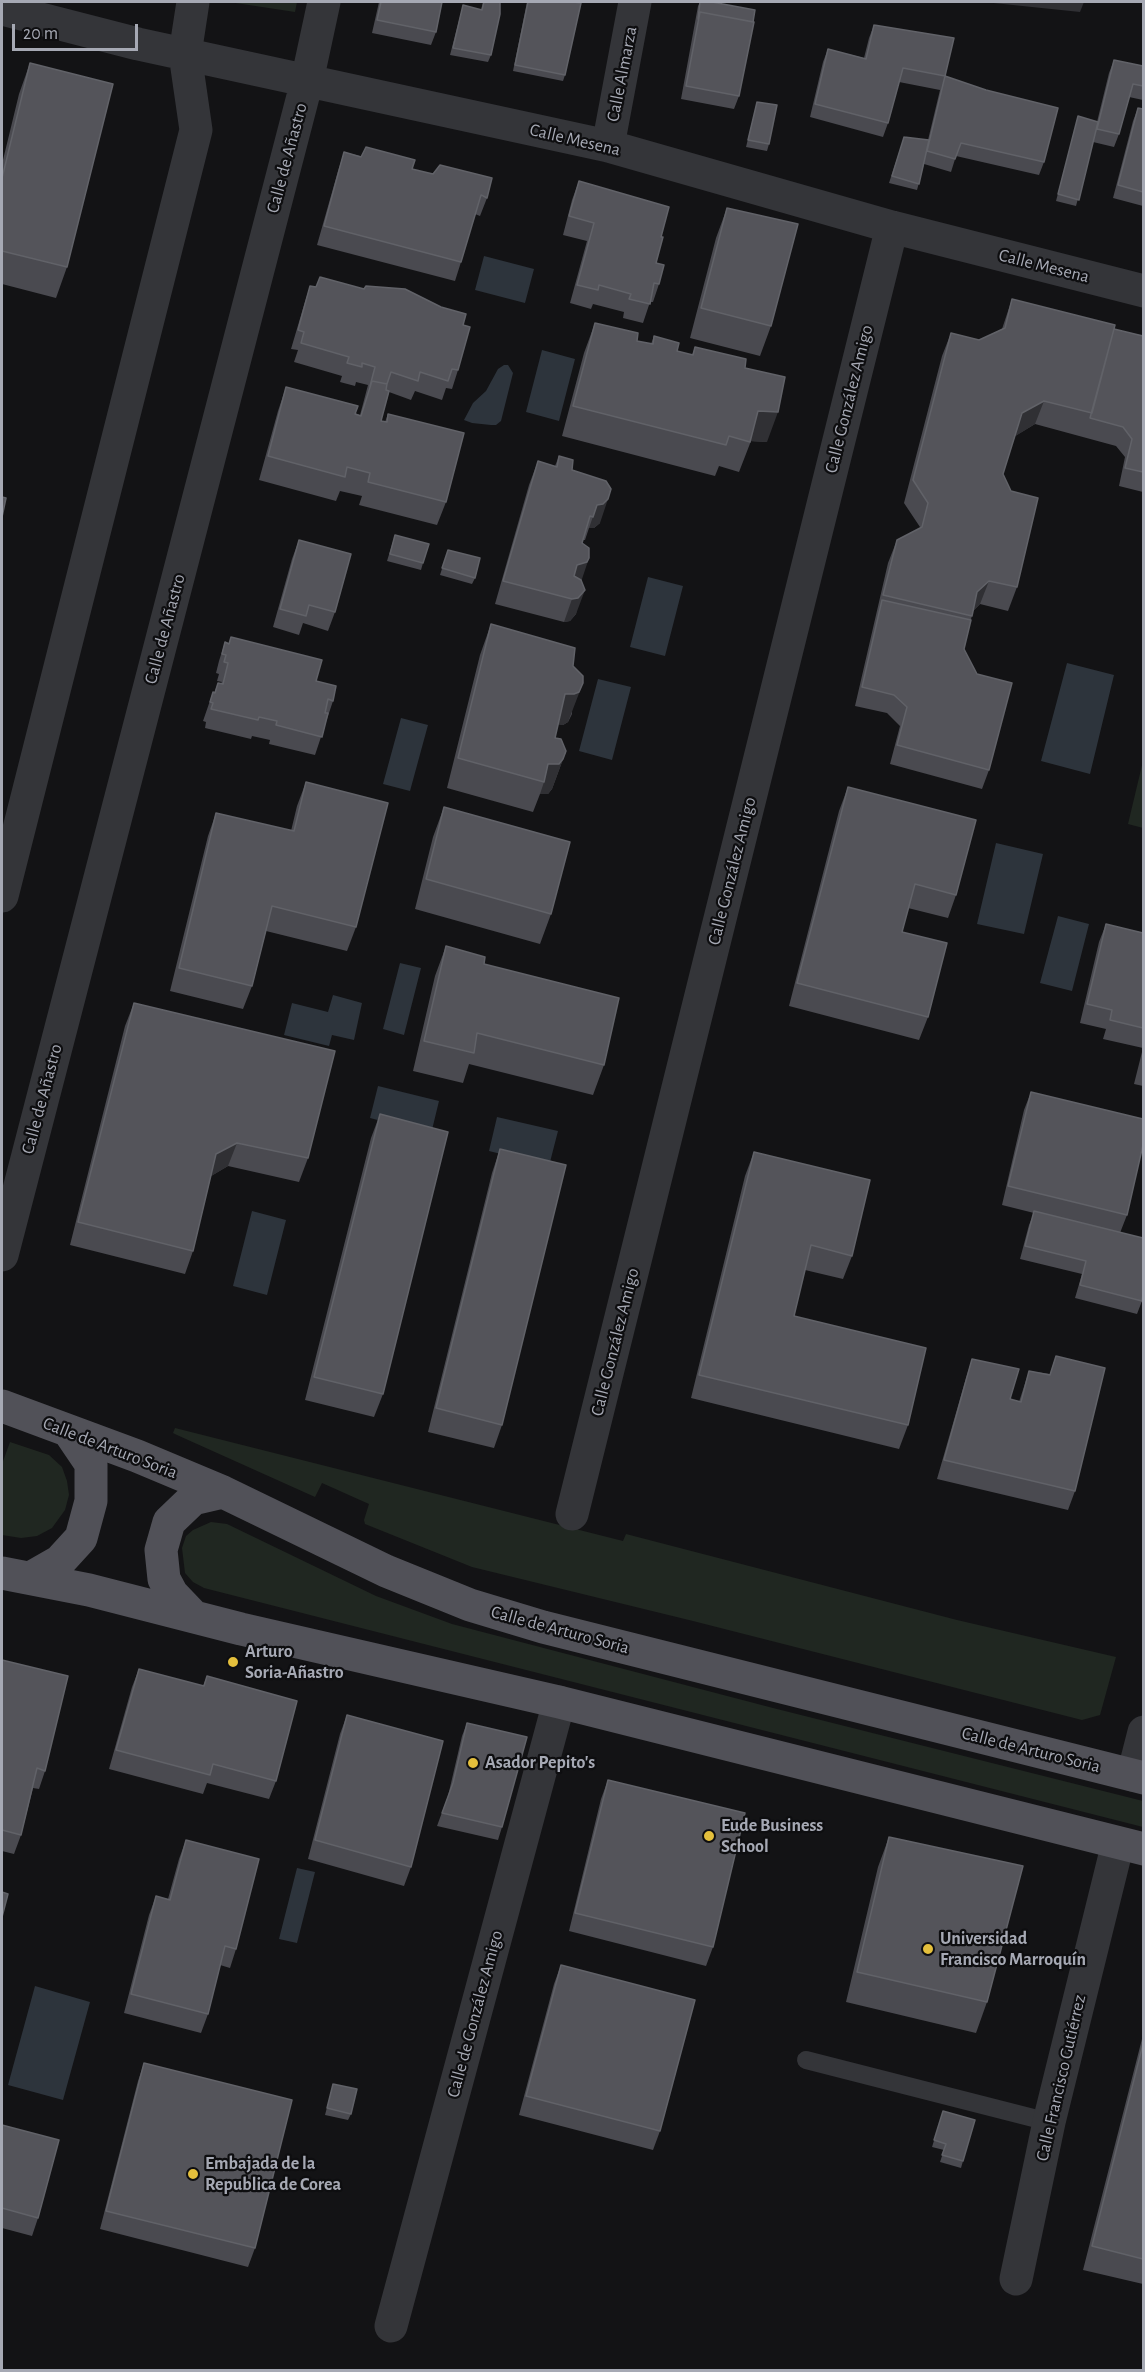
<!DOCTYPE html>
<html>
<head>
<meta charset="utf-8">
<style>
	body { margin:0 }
	#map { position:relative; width:1145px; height:2372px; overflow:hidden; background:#131315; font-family:"Alegreya Sans",sans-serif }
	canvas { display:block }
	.frame { position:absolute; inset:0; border:3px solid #a6a9b4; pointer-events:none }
	.scale { position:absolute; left:12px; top:24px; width:126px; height:27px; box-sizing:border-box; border:3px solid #a6a9b4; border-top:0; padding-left:8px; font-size:18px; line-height:21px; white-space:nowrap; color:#a6a9b4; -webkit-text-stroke:4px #0e0e10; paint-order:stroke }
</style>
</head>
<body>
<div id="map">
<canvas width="1145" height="2372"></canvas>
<div class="frame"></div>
<div class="scale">20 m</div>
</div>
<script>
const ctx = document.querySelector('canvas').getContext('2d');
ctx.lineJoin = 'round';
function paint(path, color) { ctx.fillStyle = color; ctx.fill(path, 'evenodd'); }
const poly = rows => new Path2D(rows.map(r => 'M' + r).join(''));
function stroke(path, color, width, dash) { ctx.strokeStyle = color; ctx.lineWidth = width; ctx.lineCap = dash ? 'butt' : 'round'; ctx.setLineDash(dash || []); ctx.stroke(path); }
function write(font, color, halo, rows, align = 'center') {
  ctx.font = font + ' "Alegreya Sans",sans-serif'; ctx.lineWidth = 4.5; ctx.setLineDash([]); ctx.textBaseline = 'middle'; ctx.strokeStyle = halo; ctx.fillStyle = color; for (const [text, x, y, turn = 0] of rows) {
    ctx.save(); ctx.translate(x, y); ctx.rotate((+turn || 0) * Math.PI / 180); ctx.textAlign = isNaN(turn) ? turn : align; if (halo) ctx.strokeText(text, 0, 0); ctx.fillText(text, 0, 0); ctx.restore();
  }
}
const green = poly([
	[229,2,297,2,295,12],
	[1143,761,1144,828,1143,828,1128,824],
	[175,1428,623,1541,626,1534,957,1620,1116,1657,1100,1715,1082,1720,693,1621,472,1567,365,1524,364,1520,369,1504,322,1483,315,1497,177,1435,173,1433],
	[10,1442,49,1455,62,1467,67,1481,69,1495,65,1510,52,1528,37,1536,21,1538,2,1535,2,1464],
	[211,1522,227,1524,376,1596,452,1624,773,1708,1143,1801,1143,1827,204,1588,193,1582,185,1573,182,1548,186,1536,193,1530]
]);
const water = poly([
	[484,256,534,269,525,303,475,290],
	[542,350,575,359,559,421,526,412],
	[504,365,508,365,513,373,501,421,496,425,491,425,472,423,464,420,473,403,486,391,498,369],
	[648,577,683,586,665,656,630,647],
	[1067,663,1114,675,1090,774,1041,761],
	[598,679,631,687,612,760,579,751],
	[401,718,428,725,410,791,383,784],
	[996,843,1043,854,1024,934,977,924],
	[1058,916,1089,924,1072,991,1040,983],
	[400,963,421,968,404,1035,383,1029],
	[333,995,362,1003,354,1040,332,1035,329,1046,284,1035,292,1003,328,1012],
	[378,1086,439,1101,431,1134,370,1118],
	[497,1117,558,1131,549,1166,489,1151],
	[252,1211,286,1220,267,1295,233,1286],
	[297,1868,315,1872,297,1943,279,1939],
	[35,1986,90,2002,63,2100,8,2085]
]);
const lane = poly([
	[806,2060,1049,2122]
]);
const street = poly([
	[2,9,138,44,608,146,892,227,1144,291],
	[608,146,635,2],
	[2,896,196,130,185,54,193,2],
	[2,1255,307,81,324,2],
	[572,1514,892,227],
	[1133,1775,1144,1732],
	[1016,2279,1049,2122,1118,1843],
	[391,2326,559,1702]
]);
const primary = poly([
	[2,1406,137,1456,223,1492,386,1571,470,1605,543,1627,1144,1778],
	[2,1573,89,1590,241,1629,559,1702,1144,1849],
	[32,1577,60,1561,81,1538,91,1501,91,1464,70,1433],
	[194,1617,172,1594,164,1579,161,1550,169,1522,193,1499,223,1492]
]);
const wall = poly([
	[379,2,442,2,436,32,431,45,372,33],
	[483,2,500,2,491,55,488,62,450,55,463,5,481,10],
	[527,2,573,2,565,75,563,81,513,71],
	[700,2,753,22,739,96,734,109,681,99,698,6],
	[874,25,945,76,940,90,899,82,888,123,883,137,810,117,823,62,828,49,864,58,869,38],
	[1114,60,1143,66,1143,100,1129,97,1119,134,1114,147,1093,142,1076,206,1056,201,1078,116,1097,122,1109,73],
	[30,63,67,267,56,298,2,284,2,164,19,94],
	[945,76,1044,162,1039,175,956,156,951,172,924,164,917,190,889,183,904,137,928,140,940,90],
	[757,102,769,144,767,151,746,147],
	[1138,108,1143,109,1143,206,1113,198,1133,121],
	[344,152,412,169,487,198,480,216,475,214,461,262,455,281,317,245,338,171],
	[579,181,656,263,659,284,653,302,650,302,643,323,623,318,624,312,593,304,591,309,570,303,587,241,563,235,572,200],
	[727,208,771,326,760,356,690,338,716,238],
	[310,286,463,325,458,370,452,389,446,388,442,400,415,391,411,400,389,392,381,421,385,422,388,414,446,502,437,525,359,505,362,496,340,491,336,501,259,480,278,411,286,387,360,415,363,404,368,385,356,382,355,386,340,382,342,376,294,362,298,350,291,349,304,305],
	[1012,299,1114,329,1143,336,1143,492,1119,486,1125,457,1116,446,1035,424,1015,436,1003,474,1017,587,1008,611,980,604,973,611,964,649,989,770,982,789,890,764,900,726,887,713,855,706,888,563,897,540,920,528,920,527,904,503,942,356,951,333,979,340,1002,329],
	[595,323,637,341,651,344,654,336,677,351,692,355,695,347,745,368,767,442,751,441,739,472,719,466,715,476,562,436,584,353],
	[559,456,572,470,600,523,594,528,589,528,585,540,583,540,582,580,576,614,570,621,564,622,495,604,529,485,538,461,555,466],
	[395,535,423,563,421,570,387,561],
	[299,540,335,612,328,631,303,623,299,635,273,627,292,559],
	[448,550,475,578,472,584,440,575],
	[491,624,573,666,572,714,568,722,563,725,558,724,555,738,566,751,552,789,548,794,540,794,533,812,447,788,480,655],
	[231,637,316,681,333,701,315,755,269,744,270,740,252,736,251,739,205,728,206,722,203,721,213,692,214,693,218,683,221,683,222,682,217,681,219,674,216,673,219,661,225,642,229,643],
	[306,782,356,927,347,951,266,931,252,986,243,1009,170,991,208,836,216,813,291,831,297,806],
	[848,787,956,895,948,918,908,908,902,932,928,1017,919,1040,789,1006,839,811],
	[444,807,551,914,540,944,415,909,433,837],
	[1106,924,1143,933,1143,1086,1134,1084,1143,1048,1103,1039,1106,1029,1080,1023,1099,942],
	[446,946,484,964,604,1065,593,1095,469,1064,463,1083,413,1071,435,976],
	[134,1003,308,1158,299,1182,228,1166,211,1176,193,1251,185,1274,70,1245,125,1026],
	[1031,1092,1127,1215,1120,1233,1142,1301,1137,1314,1075,1298,1082,1274,1020,1259,1029,1225,1034,1213,1002,1205,1024,1110],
	[380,1114,383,1394,374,1417,305,1400,371,1138],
	[500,1149,502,1425,494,1448,428,1432,492,1173],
	[754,1152,852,1256,843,1279,805,1270,794,1316,908,1425,899,1449,691,1398,745,1176],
	[1056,1356,1075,1491,1068,1510,937,1479,966,1378,972,1359,1010,1399,1019,1402,1029,1371,1050,1374],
	[2,1660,45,1771,39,1789,33,1788,21,1835,14,1854,2,1851],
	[139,1669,203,1686,207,1676,276,1781,269,1799,207,1783,203,1794,109,1769,132,1687],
	[347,1715,411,1867,404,1886,308,1859,340,1734],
	[467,1723,502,1827,498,1840,437,1826,448,1796,462,1736],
	[608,1780,713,1947,706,1966,569,1931,601,1799],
	[889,1837,987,2002,976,2033,846,2002,878,1867],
	[186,1840,236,1949,230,1968,220,1965,208,2014,201,2033,124,2013,149,1915,156,1896,168,1899,179,1859],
	[561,1965,660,2131,653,2150,519,2115,554,1984],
	[1143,2035,1143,2284,1083,2270],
	[144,2063,255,2248,248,2267,100,2229,138,2081],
	[333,2084,351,2114,348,2120,325,2115],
	[941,2118,963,2161,961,2168,940,2162,944,2150,932,2147],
	[2,2125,38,2218,32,2236,2,2228]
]);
const shadedWall = poly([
	[984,2,1084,2,1080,12],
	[1044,401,1035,424,1014,437,1022,413],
	[758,411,778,412,767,442,747,441],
	[608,499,600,523,594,528,589,528,597,505],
	[589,558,581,582,568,589,577,565],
	[989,581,980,604,969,615,977,592],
	[585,590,576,614,570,621,564,622,572,599],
	[583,683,568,722,563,725,554,724,565,694],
	[566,751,552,789,548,794,540,794,544,782,548,764],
	[237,1143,228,1166,208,1178,216,1154]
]);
const building = poly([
	[381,2,442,2,436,32,377,20,381,2],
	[484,2,500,2,500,14,491,55,453,48,463,5,482,10,484,2],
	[528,2,573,2,581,3,565,75,515,65,528,2],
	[700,2,712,2,755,10,753,22,700,12,698,19,700,2],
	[700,12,754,22,739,96,686,86,700,12],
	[874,25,954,38,945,76,903,68,888,123,815,104,828,49,866,59,874,25],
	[1114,60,1143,66,1143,86,1133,84,1119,134,1097,129,1114,60],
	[30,63,113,84,67,267,2,251,2,178,30,63],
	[945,76,986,90,1058,108,1044,162,961,143,955,159,927,151,945,76],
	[757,102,777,105,769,144,748,140,757,102],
	[1138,108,1143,109,1143,192,1118,185,1138,108],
	[1078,116,1098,122,1079,200,1058,194,1078,116],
	[904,137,929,140,919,184,892,176,904,137],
	[366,147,415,160,412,169,433,174,440,165,492,178,487,198,481,195,461,262,324,226,344,152,361,157,366,147],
	[579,181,669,207,661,237,663,237,656,263,664,265,659,284,654,283,650,304,629,299,631,294,599,285,598,290,577,285,594,223,569,216,579,181],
	[727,208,798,224,771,326,701,308,727,208],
	[320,277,364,289,366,286,405,289,441,307,466,314,463,325,470,327,458,370,452,369,448,381,420,372,418,381,391,372,387,384,372,381,370,386,375,367,362,363,362,367,347,363,349,357,301,343,304,332,298,330,310,286,316,287,320,277],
	[1012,299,1115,325,1092,413,1044,401,1022,413,1003,474,1011,491,1038,498,1017,587,989,581,977,592,972,616,883,595,897,540,922,527,928,503,913,480,951,333,979,340,1005,328,1012,299],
	[595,323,638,333,637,341,653,344,654,336,679,343,677,351,693,355,695,347,746,359,745,368,785,377,778,412,758,411,750,442,729,436,726,445,573,406,595,323],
	[1114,329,1143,336,1143,472,1125,468,1132,439,1123,427,1090,418,1114,329],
	[372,381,387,384,386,390,389,391,381,421,387,422,388,414,464,433,446,502,368,482,370,473,347,467,345,477,268,456,286,387,358,406,355,414,361,416,372,381],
	[559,456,573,460,572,470,606,481,611,489,608,499,603,504,597,505,593,517,590,516,582,543,589,548,589,558,587,562,577,565,574,576,581,580,585,590,578,598,572,599,503,581,538,461,557,467,559,456],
	[2,497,6,498,2,517,2,497],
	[395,535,429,544,423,563,390,554,395,535],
	[299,540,351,554,335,612,309,605,306,616,280,609,299,540],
	[448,550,480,558,475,578,442,568,448,550],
	[882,600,971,620,964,649,977,674,1012,683,989,770,897,745,907,707,894,695,862,687,882,600],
	[491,624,575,648,573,666,583,676,583,683,579,692,574,694,565,694,555,738,561,739,566,751,563,759,559,764,548,764,544,782,458,758,491,624],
	[231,637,322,660,316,681,336,686,333,701,328,699,325,713,328,713,322,737,276,725,277,721,259,717,258,720,211,709,213,703,210,702,213,692,215,693,218,683,223,684,228,663,224,662,226,655,222,654,225,642,229,644,231,637],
	[306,782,388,803,356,927,272,906,252,986,179,968,216,813,294,831,306,782],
	[848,787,976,820,956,895,915,884,902,932,947,943,928,1017,797,983,848,787],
	[444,807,570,842,551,914,426,879,444,807],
	[1106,924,1143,933,1143,1028,1110,1020,1112,1010,1087,1004,1106,924],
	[446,946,485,957,484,964,619,998,604,1065,477,1033,474,1053,424,1041,446,946],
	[134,1003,335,1051,308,1158,237,1143,216,1154,193,1251,78,1222,134,1003],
	[1031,1092,1143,1119,1143,1145,1127,1215,1008,1186,1031,1092],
	[380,1114,448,1132,383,1394,314,1377,380,1114],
	[500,1149,566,1165,502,1425,436,1408,500,1149],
	[754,1152,870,1180,852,1256,811,1245,794,1316,926,1348,908,1425,699,1375,754,1152],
	[1034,1211,1143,1238,1143,1294,1142,1301,1080,1285,1086,1261,1025,1246,1034,1211],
	[1056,1356,1105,1368,1075,1491,944,1460,972,1359,1019,1369,1010,1399,1021,1402,1029,1371,1050,1375,1056,1356],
	[2,1660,68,1676,45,1771,37,1768,21,1835,2,1830,2,1660],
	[139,1669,204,1686,207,1676,297,1701,276,1781,213,1764,210,1775,116,1750,139,1669],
	[347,1715,443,1741,411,1867,315,1840,347,1715],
	[467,1723,527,1737,502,1827,442,1813,453,1783,467,1723],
	[608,1780,745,1813,713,1947,575,1913,608,1780],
	[889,1837,1023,1866,987,2002,857,1972,889,1837],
	[186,1840,259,1859,236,1949,225,1946,208,2014,131,1994,156,1896,170,1900,186,1840],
	[2,1892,8,1894,2,1917,2,1892],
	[561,1965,695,2000,660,2131,526,2096,561,1965],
	[1143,2044,1143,2259,1092,2246,1143,2044],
	[144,2063,292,2100,255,2248,106,2211,144,2063],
	[333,2084,357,2089,351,2114,327,2108,333,2084],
	[943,2111,975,2120,963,2161,942,2155,946,2144,934,2140,943,2111],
	[2,2125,59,2140,38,2218,2,2208,2,2125]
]);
const markers = [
	[233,1662,6,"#e4bf3c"],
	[473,1763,6,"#e4bf3c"],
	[709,1836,6,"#e4bf3c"],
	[928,1949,6,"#e4bf3c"],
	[193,2174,6,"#e4bf3c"]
];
const streetNames = [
	["Calle Almarza",622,74,-79],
	["Calle Mesena",575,140,13],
	["Calle de Añastro",287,158,-75],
	["Calle Mesena",1044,266,14],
	["Calle González Amigo",849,399,-76],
	["Calle de Añastro",165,629,-75],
	["Calle González Amigo",732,871,-76],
	["Calle de Añastro",42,1099,-75],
	["Calle González Amigo",615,1342,-76],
	["Calle de Arturo Soria",110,1448,21],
	["Calle de Arturo Soria",560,1630,15],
	["Calle de Arturo Soria",1031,1750,14],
	["Calle de González Amigo",475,2014,-75],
	["Calle Francisco Gutiérrez",1061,2078,-77]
];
const poiNames = [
	["Arturo",245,1652],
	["Soria-Añastro",245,1673],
	["Asador Pepito's",485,1763],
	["Eude Business",721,1826],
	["School",721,1847],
	["Universidad",940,1939],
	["Francisco Marroquín",940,1960],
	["Embajada de la",205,2164],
	["Republica de Corea",205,2185]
];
paint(green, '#202721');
paint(water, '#2d343c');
stroke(lane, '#343539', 18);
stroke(street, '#343539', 33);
stroke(primary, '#515158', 33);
paint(wall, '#4a4a50');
paint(shadedWall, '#303034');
paint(building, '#54545a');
stroke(building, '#616268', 1.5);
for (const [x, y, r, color] of markers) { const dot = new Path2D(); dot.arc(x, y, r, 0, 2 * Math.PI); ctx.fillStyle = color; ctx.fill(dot); stroke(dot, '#0e0e10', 2); }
write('18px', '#a6a9b4', '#0e0e10', streetNames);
write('bold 18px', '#a6a9b4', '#0e0e10', poiNames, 'left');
</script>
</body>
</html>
